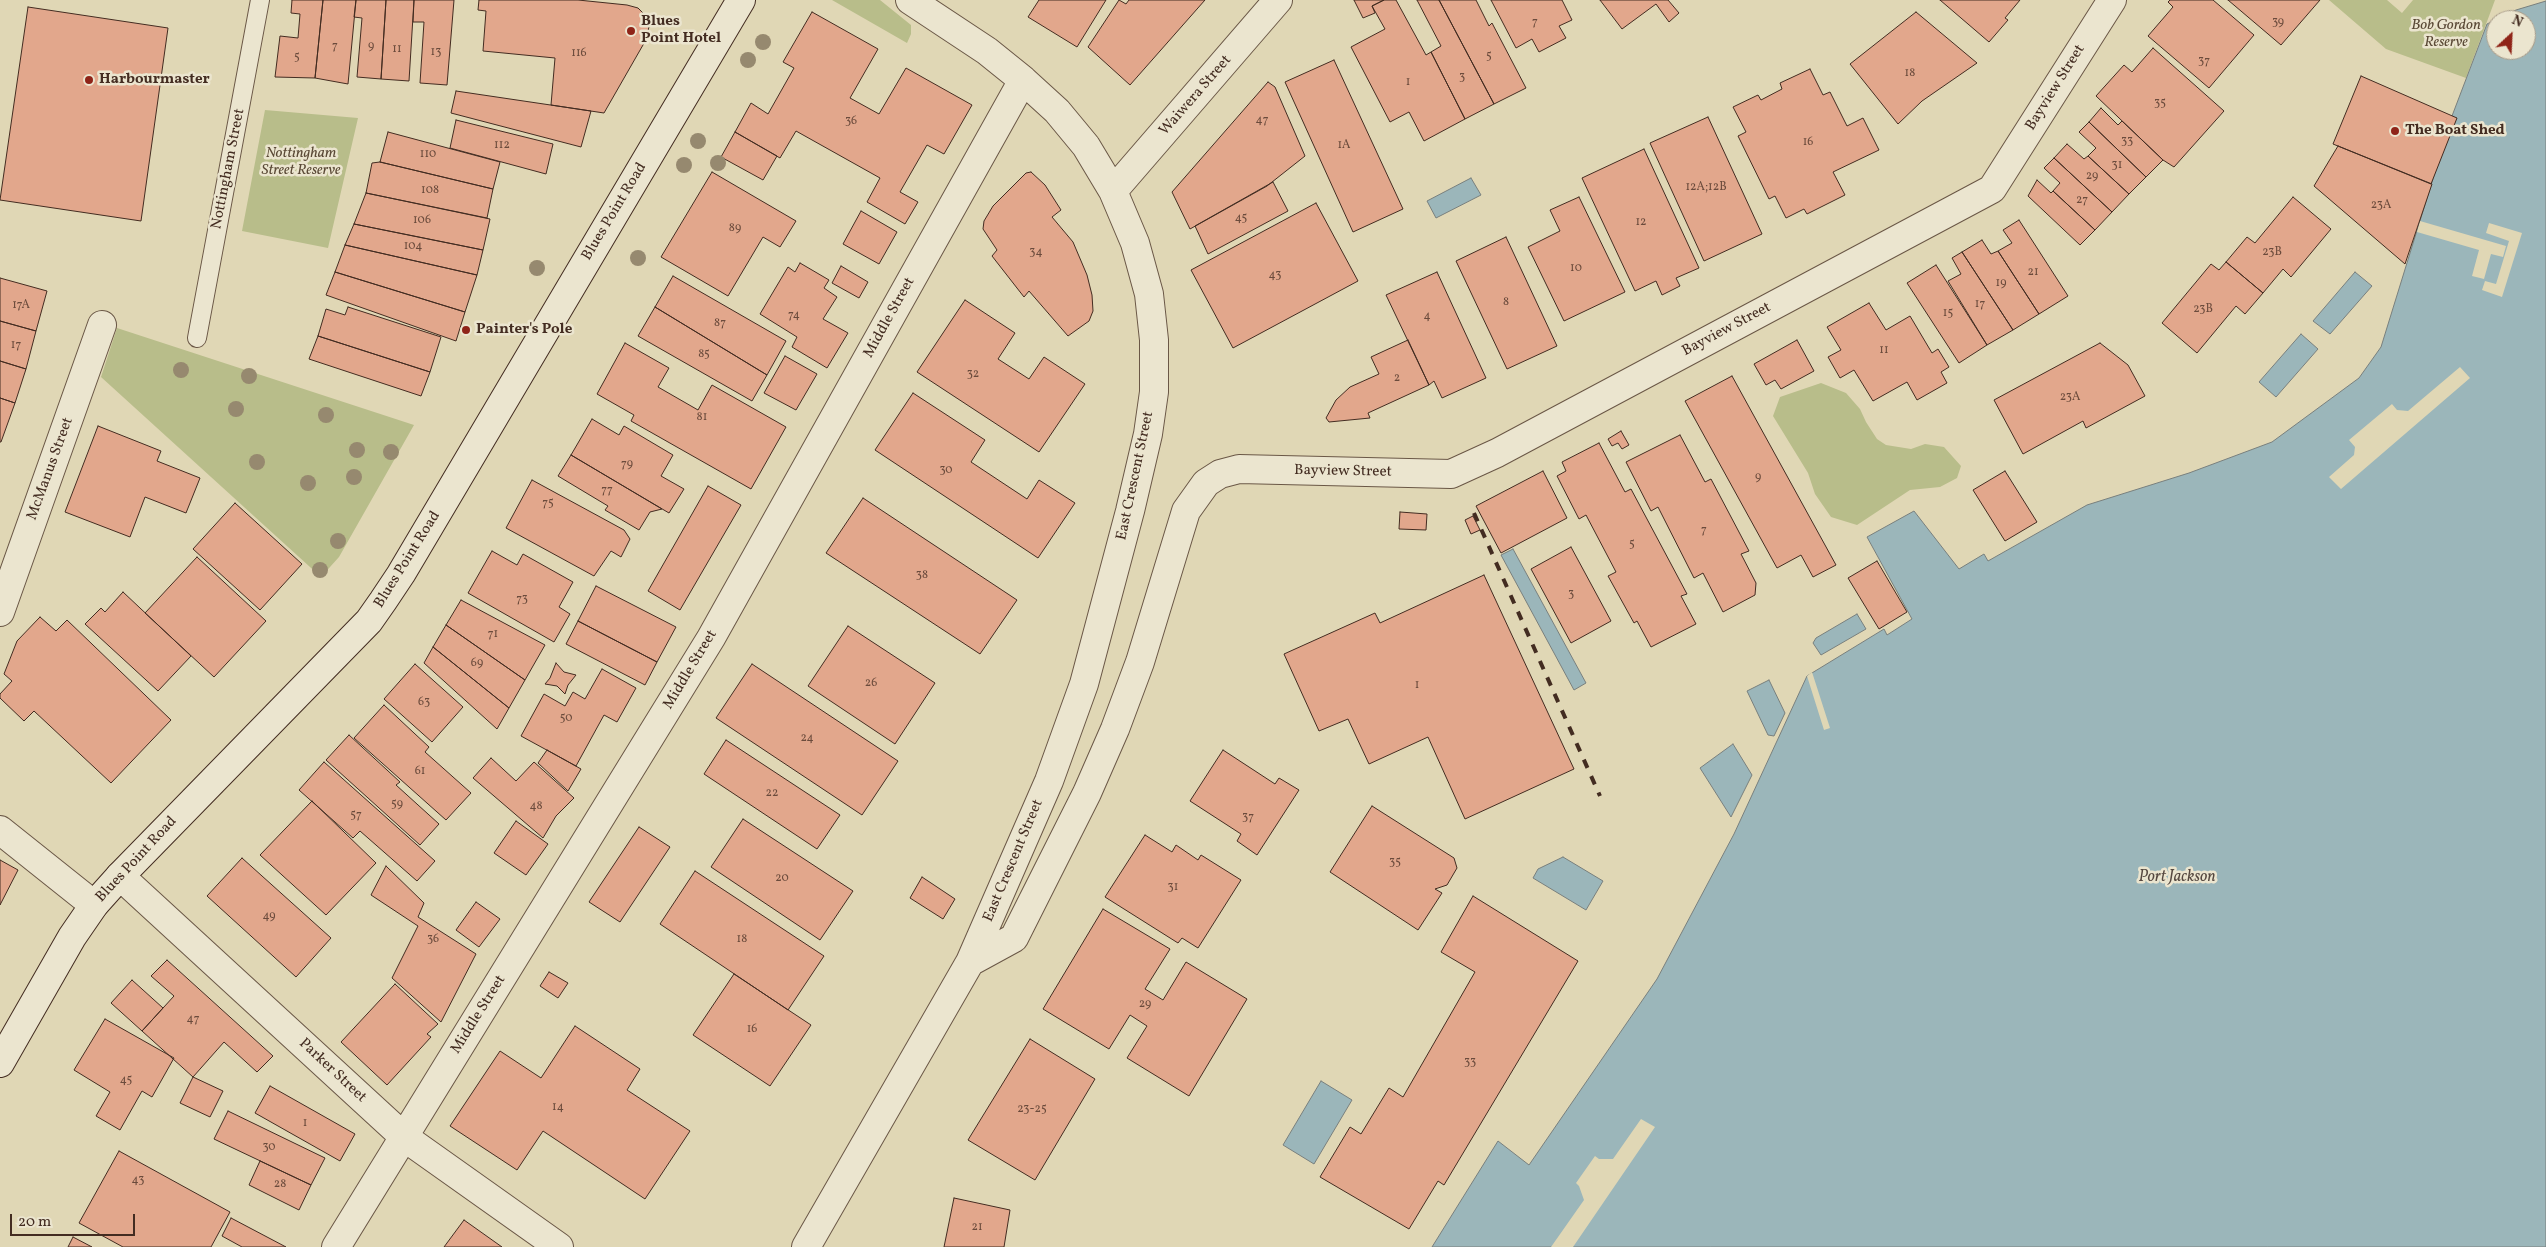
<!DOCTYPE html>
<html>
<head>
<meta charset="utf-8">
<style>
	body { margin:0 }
	#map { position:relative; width:2546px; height:1247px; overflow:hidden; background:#e0d7b5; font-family:Vollkorn,serif }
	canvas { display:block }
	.north { position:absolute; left:2486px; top:10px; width:50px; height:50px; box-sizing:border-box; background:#ebe5cf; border:1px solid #a89b89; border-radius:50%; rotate:25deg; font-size:14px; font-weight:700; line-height:20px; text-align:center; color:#432c21 }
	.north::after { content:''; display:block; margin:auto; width:18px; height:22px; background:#8f2418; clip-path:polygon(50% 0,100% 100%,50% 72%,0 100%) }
	.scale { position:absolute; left:10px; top:1214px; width:125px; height:22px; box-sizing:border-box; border:2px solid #432c21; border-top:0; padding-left:6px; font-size:15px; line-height:18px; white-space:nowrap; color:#432c21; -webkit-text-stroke:4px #ebe5cf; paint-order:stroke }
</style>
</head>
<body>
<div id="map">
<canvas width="2546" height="1247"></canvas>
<div class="north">N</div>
<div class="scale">20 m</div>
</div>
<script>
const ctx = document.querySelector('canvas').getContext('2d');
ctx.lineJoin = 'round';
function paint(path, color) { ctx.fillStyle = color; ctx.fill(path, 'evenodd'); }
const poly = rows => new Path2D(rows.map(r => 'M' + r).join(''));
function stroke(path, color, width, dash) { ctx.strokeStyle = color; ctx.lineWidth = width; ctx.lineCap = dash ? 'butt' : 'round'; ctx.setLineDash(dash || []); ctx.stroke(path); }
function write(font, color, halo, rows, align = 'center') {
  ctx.font = font + ' Vollkorn,serif'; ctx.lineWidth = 5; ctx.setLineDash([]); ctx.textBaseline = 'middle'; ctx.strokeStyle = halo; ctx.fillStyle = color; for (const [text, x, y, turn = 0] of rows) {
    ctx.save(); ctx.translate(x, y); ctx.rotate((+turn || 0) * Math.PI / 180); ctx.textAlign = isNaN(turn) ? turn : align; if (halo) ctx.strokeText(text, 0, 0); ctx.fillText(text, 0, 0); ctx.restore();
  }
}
const green = poly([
	[832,0,880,0,911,25,911,34,907,43],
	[2329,0,2387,0,2402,13,2413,0,2495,0,2466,78,2386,49],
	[265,110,358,118,328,248,242,231],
	[117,328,414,425,339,557,321,577,101,377],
	[1821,383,1846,393,1860,409,1866,422,1877,439,1886,445,1911,449,1925,444,1944,447,1961,466,1957,478,1940,487,1910,490,1857,525,1831,517,1815,494,1808,473,1773,416,1780,397]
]);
const water = poly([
	[2546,1,2546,1247,1432,1247,1498,1141,1529,1165,1657,979,1734,834,1807,676,1884,629,1887,635,1912,619,1867,537,1914,511,1959,569,1984,554,1988,561,2087,505,2189,473,2272,442,2359,378,2381,347,2436,169,2456,119,2452,116,2487,24,2516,10,2546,1],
	[2496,20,2526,20,2526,50,2496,50,2496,20],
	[1471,178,1481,195,1436,218,1427,201,1471,178],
	[2355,272,2372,286,2330,334,2313,321,2355,272],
	[2301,334,2318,349,2276,397,2259,382,2301,334],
	[1513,549,1586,683,1574,690,1501,555,1513,549],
	[1857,614,1866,629,1821,655,1813,643,1816,638,1857,614],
	[1769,680,1785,713,1774,736,1768,735,1747,691,1769,680],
	[1733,744,1752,775,1731,817,1700,768,1733,744],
	[1563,857,1603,881,1586,910,1533,878,1538,869,1563,857],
	[1321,1081,1352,1100,1314,1164,1283,1145,1321,1081]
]);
const pier = poly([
	[2420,221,2506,246,2503,257,2491,254,2484,279,2472,276,2479,250,2417,232],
	[2489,223,2522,233,2502,297,2482,290,2485,281,2496,284,2509,241,2486,233],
	[2460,367,2470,378,2341,489,2329,477,2354,455,2355,447,2349,440,2392,404,2397,410,2408,411],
	[1812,672,1830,728,1824,730,1807,676],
	[1641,1119,1655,1127,1573,1247,1551,1247,1584,1200,1579,1186,1576,1183,1595,1156,1599,1159,1613,1159]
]);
const building = poly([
	[292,0,323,0,315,78,275,77,280,36,298,38,300,14,291,13,292,0],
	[323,0,356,0,348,84,315,78,323,0],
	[356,0,386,0,381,79,357,77,362,18,354,17,356,0],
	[386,0,414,0,409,81,381,79,386,0],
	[414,0,454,0,447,85,420,83,424,22,413,22,414,0],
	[479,0,578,0,627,5,638,8,645,15,649,26,647,38,604,113,551,105,555,58,483,51,486,11,478,10,479,0],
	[1039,0,1106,0,1077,47,1028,17,1039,0],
	[1119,0,1126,4,1129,0,1205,0,1130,85,1088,47,1119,0],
	[1354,0,1384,0,1372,6,1375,13,1363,18,1354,0],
	[1384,0,1396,0,1426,55,1431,52,1465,119,1424,141,1409,112,1390,122,1351,47,1385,29,1372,6,1384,0],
	[1417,0,1439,0,1494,104,1465,119,1431,52,1441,46,1417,0],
	[1439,0,1476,0,1489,26,1492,23,1526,88,1494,104,1439,0],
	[1491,0,1562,0,1572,20,1559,26,1566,38,1539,52,1532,39,1516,48,1491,0],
	[1600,0,1668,0,1679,13,1669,22,1656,4,1622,29,1600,0],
	[1940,0,2020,0,2005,18,2008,20,1989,42,1940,0],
	[2170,0,2213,0,2254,35,2209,88,2148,36,2173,7,2168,2,2170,0],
	[2228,0,2320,0,2281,45,2228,0],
	[28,7,168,28,141,221,0,200,28,7],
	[812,12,878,49,850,98,879,114,906,68,972,105,944,154,927,145,900,192,918,202,905,224,867,202,880,178,796,131,780,158,735,132,751,103,768,114,794,68,783,62,812,12],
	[1916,12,1977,63,1922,101,1898,124,1850,64,1916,12],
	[2153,48,2224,111,2174,167,2163,160,2096,96,2124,65,2132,72,2153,48],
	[1334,60,1403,209,1353,232,1285,82,1334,60],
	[1810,69,1823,95,1830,92,1847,126,1863,118,1879,150,1833,172,1845,195,1807,214,1804,209,1786,218,1775,196,1769,199,1738,136,1746,132,1733,107,1758,95,1761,100,1782,89,1780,83,1810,69],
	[2361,76,2457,118,2431,184,2333,144,2361,76],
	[1268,82,1275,87,1305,156,1267,186,1190,229,1172,192,1268,82],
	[456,91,591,111,581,147,451,113,456,91],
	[2101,108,2118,125,2122,121,2163,160,2146,177,2089,122,2101,108],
	[1708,117,1762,234,1704,261,1650,143,1708,117],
	[456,120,553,144,546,174,450,148,456,120],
	[2089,122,2146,177,2129,194,2088,156,2096,148,2079,132,2089,122],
	[388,132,500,162,493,189,380,162,388,132],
	[735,132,777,156,763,180,721,157,735,132],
	[2067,144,2084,159,2088,156,2129,194,2112,212,2054,158,2067,144],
	[2338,146,2432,184,2405,264,2314,186,2338,146],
	[1644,149,1699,268,1676,278,1680,286,1662,295,1656,281,1635,291,1582,178,1644,149],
	[2054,158,2112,212,2095,230,2053,191,2060,183,2044,168,2054,158],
	[380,162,493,189,487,218,366,193,372,163,380,162],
	[712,172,796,221,780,247,763,237,728,296,661,257,712,172],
	[1031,172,1045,185,1061,210,1052,217,1073,242,1087,275,1092,295,1093,311,1089,321,1068,336,1029,291,1024,297,992,256,997,250,983,229,984,221,993,206,1026,173,1031,172],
	[2037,180,2051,193,2053,191,2095,230,2080,245,2028,196,2037,180],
	[1273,182,1288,211,1208,254,1195,226,1273,182],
	[366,193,490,219,483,250,354,224,366,193],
	[1579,197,1625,292,1564,321,1528,247,1560,231,1550,210,1579,197],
	[2293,197,2331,229,2291,277,2283,269,2263,293,2226,262,2247,237,2255,243,2293,197],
	[1316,203,1358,281,1233,348,1191,270,1316,203],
	[861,211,897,232,879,264,843,244,861,211],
	[2019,220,2068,296,2039,314,1998,251,2012,243,2003,230,2019,220],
	[354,224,483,250,477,275,345,245,354,224],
	[1506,237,1557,346,1507,369,1456,261,1506,237],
	[1982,240,1991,254,1998,251,2039,314,2013,330,1962,252,1982,240],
	[345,245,477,275,465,312,335,272,345,245],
	[1962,252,2013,330,1987,345,1948,281,1961,274,1952,258,1962,252],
	[2226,262,2263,293,2245,314,2236,306,2197,353,2162,323,2211,264,2219,270,2226,262],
	[800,263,829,280,824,288,837,297,823,319,848,333,827,368,792,347,797,337,760,314,788,267,795,272,800,263],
	[1936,265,1987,345,1959,363,1907,283,1936,265],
	[841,266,868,282,859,298,832,283,841,266],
	[335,272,465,312,456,341,326,295,335,272],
	[1437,272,1486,378,1442,398,1434,381,1429,385,1386,295,1437,272],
	[673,276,786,341,767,375,655,307,673,276],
	[0,278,47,291,36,331,0,321,0,278],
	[965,300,1015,333,998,359,1029,379,1044,357,1085,384,1039,452,917,372,965,300],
	[1869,303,1886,330,1910,316,1932,353,1938,349,1949,367,1941,372,1947,383,1917,400,1907,382,1873,401,1854,370,1840,378,1828,357,1841,350,1827,327,1869,303],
	[348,307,441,337,430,372,318,336,326,309,345,315,348,307],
	[655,307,767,375,752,401,638,336,655,307],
	[0,321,36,331,26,369,0,361,0,321],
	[318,336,430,372,421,396,309,359,318,336],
	[1408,340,1429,385,1368,413,1370,418,1329,422,1326,418,1336,400,1350,387,1379,374,1371,357,1408,340],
	[1797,340,1814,371,1781,389,1775,380,1766,385,1754,364,1797,340],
	[625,343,669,368,658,387,698,410,712,385,786,427,751,489,631,421,634,415,597,394,625,343],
	[2100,343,2128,365,2145,396,2086,428,2083,421,2023,454,1994,400,2100,343],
	[785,356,817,374,796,410,764,393,785,356],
	[0,361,26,369,15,403,0,398,0,361],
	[1732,376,1836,565,1813,577,1801,555,1777,568,1685,401,1732,376],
	[913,393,985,440,971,462,1027,499,1039,480,1075,503,1038,558,875,450,913,393],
	[0,398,15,403,1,442,0,442,0,398],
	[592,419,619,435,624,426,673,455,661,476,684,489,669,513,571,455,592,419],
	[98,426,161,451,157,461,200,478,186,513,145,497,130,537,65,512,98,426],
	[1621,431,1629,445,1622,449,1618,443,1612,446,1608,439,1621,431],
	[1680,435,1705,482,1711,479,1749,551,1741,554,1756,583,1755,595,1723,612,1703,573,1694,578,1658,507,1651,511,1626,462,1680,435],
	[1599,443,1625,492,1631,489,1687,594,1681,596,1696,624,1651,647,1637,621,1634,623,1608,576,1616,572,1586,515,1579,519,1557,476,1566,471,1562,462,1599,443],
	[571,455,662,509,650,512,639,530,605,510,608,506,558,476,571,455],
	[1543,471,1567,518,1501,553,1476,506,1543,471],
	[2005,471,2037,522,2005,541,1973,490,2005,471],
	[532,480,624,530,630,539,621,557,611,551,594,576,506,528,532,480],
	[708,486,741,505,680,610,648,591,708,486],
	[863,498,1017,600,980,654,826,553,863,498],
	[235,503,302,564,260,610,193,549,235,503],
	[1400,512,1427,514,1426,530,1399,529,1400,512],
	[1473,516,1480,530,1471,534,1465,520,1473,516],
	[1571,547,1611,621,1571,643,1531,569,1571,547],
	[492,551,517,565,523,554,573,582,559,607,570,614,554,642,468,593,492,551],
	[197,557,266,621,214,677,145,613,197,557],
	[1877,561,1907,612,1879,629,1848,578,1877,561],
	[1484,575,1574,769,1465,819,1428,737,1369,764,1348,719,1319,731,1284,654,1375,613,1380,623,1484,575],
	[596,586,676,627,657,662,578,621,596,586],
	[123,592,191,656,158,691,85,624,101,608,105,612,123,592],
	[461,600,545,645,525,680,446,625,461,600],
	[40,617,56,631,67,620,171,720,111,783,34,711,24,721,0,698,0,694,12,681,4,674,17,641,40,617],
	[578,621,657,662,645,685,566,644,578,621],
	[446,625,525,680,509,708,433,647,446,625],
	[848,626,935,683,895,744,808,686,848,626],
	[433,647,509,708,497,729,424,663,433,647],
	[556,663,564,672,576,675,568,685,565,694,557,686,545,684,550,678,556,663],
	[415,664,463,707,432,742,384,699,415,664],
	[752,664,898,761,862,815,716,718,752,664],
	[602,669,636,688,617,722,604,715,576,766,521,736,544,694,565,706,573,692,585,699,602,669],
	[384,705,429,747,425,752,471,793,446,820,354,738,384,705],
	[349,735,400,782,396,785,439,824,420,845,326,760,349,735],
	[726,740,840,815,817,849,704,774,726,740],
	[547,750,581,769,568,791,538,763,547,750],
	[1223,750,1275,784,1279,778,1299,790,1257,855,1237,841,1241,834,1190,801,1223,750],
	[491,758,516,781,534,762,574,798,556,816,543,838,473,778,491,758],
	[324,762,435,861,417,881,360,831,353,838,299,790,324,762],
	[312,801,376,863,326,915,260,855,312,801],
	[1372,806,1454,858,1457,868,1447,885,1435,889,1442,893,1418,930,1330,872,1372,806],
	[743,819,853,891,820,940,711,867,743,819],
	[516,821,548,844,526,875,494,853,516,821],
	[639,827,670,847,620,922,589,902,639,827],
	[1145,835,1172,852,1176,845,1198,860,1201,855,1241,880,1198,948,1182,938,1178,943,1105,897,1145,835],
	[242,858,331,938,296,977,207,896,242,858],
	[0,860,18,870,0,905,0,860],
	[386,866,424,903,418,917,476,954,441,1022,392,978,418,926,371,895,386,866],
	[695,871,824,956,788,1010,660,924,695,871],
	[922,877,955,899,943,919,910,898,922,877],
	[1473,896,1578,961,1444,1185,1438,1181,1409,1229,1320,1177,1350,1127,1361,1134,1389,1088,1403,1097,1475,972,1441,952,1473,896],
	[476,902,500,919,479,947,456,930,476,902],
	[1103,909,1170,949,1145,989,1163,1000,1186,962,1247,999,1189,1096,1127,1058,1147,1026,1130,1015,1109,1049,1043,1009,1103,909],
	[167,960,273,1056,257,1072,224,1042,193,1077,142,1031,174,996,151,976,167,960],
	[549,972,568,983,558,998,540,986,549,972],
	[734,974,811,1025,770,1086,693,1035,734,974],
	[132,980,163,1008,142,1031,111,1003,132,980],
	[395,984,438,1024,427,1034,431,1037,387,1085,341,1042,395,984],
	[105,1019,174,1058,152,1097,142,1091,120,1130,96,1116,110,1092,74,1070,105,1019],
	[575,1026,640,1069,627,1090,690,1131,645,1199,543,1131,517,1170,450,1126,500,1051,541,1078,575,1026],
	[1030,1039,1095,1079,1035,1180,968,1140,1030,1039],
	[193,1077,223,1091,210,1117,180,1103,193,1077],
	[270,1086,355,1134,340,1161,255,1113,270,1086],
	[228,1111,325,1158,311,1185,214,1139,228,1111],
	[119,1151,230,1212,211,1247,123,1247,79,1223,119,1151],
	[260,1161,311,1185,299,1210,249,1185,260,1161],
	[954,1198,1010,1210,1004,1247,944,1247,954,1198],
	[231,1218,286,1247,242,1247,222,1236,231,1218],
	[464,1220,502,1247,444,1247,464,1220],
	[73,1237,92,1247,68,1247,73,1237]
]);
const lane = poly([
	[197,338,260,0]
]);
const street = poly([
	[1113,191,1278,0],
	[0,612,102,325],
	[0,830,94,905],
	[120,876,404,1137,559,1247],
	[970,962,1014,938,1087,793,1115,729,1140,662,1186,511,1206,483,1220,474,1239,469,1451,474,1497,453,1992,189,2112,0],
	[336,1247,711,638,1023,80],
	[806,1247,970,962,1049,781,1084,684,1130,511,1148,434,1154,392,1154,340,1149,294,1135,243,1113,191,1086,146,1057,111,1023,80,987,51,910,0]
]);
const secondary = poly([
	[0,1063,72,937,94,905,120,876,369,621,383,601,401,574,741,0]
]);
const rail = poly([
	[1474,513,1600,796]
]);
const trees = [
	[763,42],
	[748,60],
	[698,141],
	[718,163],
	[684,165],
	[638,258],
	[537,268],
	[181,370],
	[249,376],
	[236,409],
	[326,415],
	[357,450],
	[391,452],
	[257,462],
	[354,477],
	[308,483],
	[338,541],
	[320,570]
];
const markers = [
	[631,31,5,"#8f2418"],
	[89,80,5,"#8f2418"],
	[2395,131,5,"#8f2418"],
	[466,330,5,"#8f2418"]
];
const numberNames = [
	["7",1535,23],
	["39",2278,23],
	["7",335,47],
	["9",371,47],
	["11",397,50],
	["13",436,53],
	["116",579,54],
	["5",1489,57],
	["5",297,58],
	["37",2204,62],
	["18",1910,74],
	["3",1462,78],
	["1",1408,83],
	["35",2160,104],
	["47",1262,121],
	["36",851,122],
	["33",2127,142],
	["16",1808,143],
	["112",502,146],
	["1A",1344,146],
	["110",428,155],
	["31",2117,166],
	["29",2092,177],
	["12A;12B",1706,188],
	["108",430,191],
	["27",2082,201],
	["23A",2381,206],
	["45",1241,219],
	["106",422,221],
	["12",1641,223],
	["89",735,229],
	["104",413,247],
	["34",1036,253],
	["23B",2272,253],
	["10",1576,269],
	["21",2033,273],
	["43",1275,276],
	["19",2001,284],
	["8",1506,303],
	["17",1980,305],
	["17A",21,306],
	["23B",2203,310],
	["15",1948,314],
	["74",794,316],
	["4",1427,317],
	["87",720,324],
	["17",16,346],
	["11",1884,351],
	["85",704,355],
	["32",973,375],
	["2",1397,379],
	["23A",2070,398],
	["81",702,418],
	["79",627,465],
	["30",946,471],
	["9",1758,478],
	["77",607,491],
	["75",548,504],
	["7",1704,531],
	["5",1632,545],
	["38",922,576],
	["3",1571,595],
	["73",522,600],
	["71",493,635],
	["69",477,664],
	["26",871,684],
	["1",1417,686],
	["63",424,703],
	["50",566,719],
	["24",807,739],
	["61",420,772],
	["22",772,794],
	["59",397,805],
	["48",536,807],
	["57",356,816],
	["37",1248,818],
	["35",1395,863],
	["20",782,879],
	["31",1173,888],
	["49",269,917],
	["36",433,940],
	["18",742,940],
	["29",1145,1005],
	["47",193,1020],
	["16",752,1030],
	["33",1470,1063],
	["45",126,1081],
	["14",558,1108],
	["23-25",1032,1110],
	["1",305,1124],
	["30",269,1148],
	["43",138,1181],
	["28",280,1185],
	["21",977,1228]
];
const poiNames = [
	["Blues",641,22],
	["Point Hotel",641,39],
	["Harbourmaster",99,80],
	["The Boat Shed",2405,131],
	["Painter's Pole",476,330]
];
const parkNames = [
	["Bob Gordon",2446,26],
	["Reserve",2446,43],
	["Nottingham",301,154],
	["Street Reserve",301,171]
];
const streetNames = [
	["Bayview Street",2056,88,-58],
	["Waiwera Street",1196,96,-49],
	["Nottingham Street",229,169,-79],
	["Blues Point Road",615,212,-59],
	["Middle Street",890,318,-61],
	["Bayview Street",1727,330,-28],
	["McManus Street",51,469,-70],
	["Bayview Street",1343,472,1],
	["East Crescent Street",1136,476,-78],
	["Blues Point Road",408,560,-58],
	["Middle Street",691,670,-59],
	["Blues Point Road",137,860,-47],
	["East Crescent Street",1014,861,-67],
	["Middle Street",479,1015,-58],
	["Parker Street",332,1071,43]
];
const waterNames = [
	["Port Jackson",2177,878]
];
paint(green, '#b8bd8a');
paint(water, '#9bb6ba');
stroke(water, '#787f7d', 1);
paint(pier, '#e0d7b5');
paint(building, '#e2a78c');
stroke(building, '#432c21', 1);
stroke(lane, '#6a5746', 20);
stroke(street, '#6a5746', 30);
stroke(secondary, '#432c21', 30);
stroke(lane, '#ebe5cf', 18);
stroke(street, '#ebe5cf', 28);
stroke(secondary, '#ebe5cf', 28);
stroke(rail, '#432c21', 4, [9, 9]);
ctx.fillStyle = '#96896f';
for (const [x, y] of trees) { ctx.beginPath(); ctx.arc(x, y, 8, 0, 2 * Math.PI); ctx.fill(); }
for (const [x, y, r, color] of markers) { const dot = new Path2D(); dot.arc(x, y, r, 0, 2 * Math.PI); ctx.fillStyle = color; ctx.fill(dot); stroke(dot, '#ebe5cf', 2); }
write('12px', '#6b4b3c', null, numberNames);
write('bold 15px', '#432c21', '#ebe5cf', poiNames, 'left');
write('italic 15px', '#5a4936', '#ebe5cf', parkNames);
write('15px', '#432c21', '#ebe5cf', streetNames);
write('italic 16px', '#554840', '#ebe5cf', waterNames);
</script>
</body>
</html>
